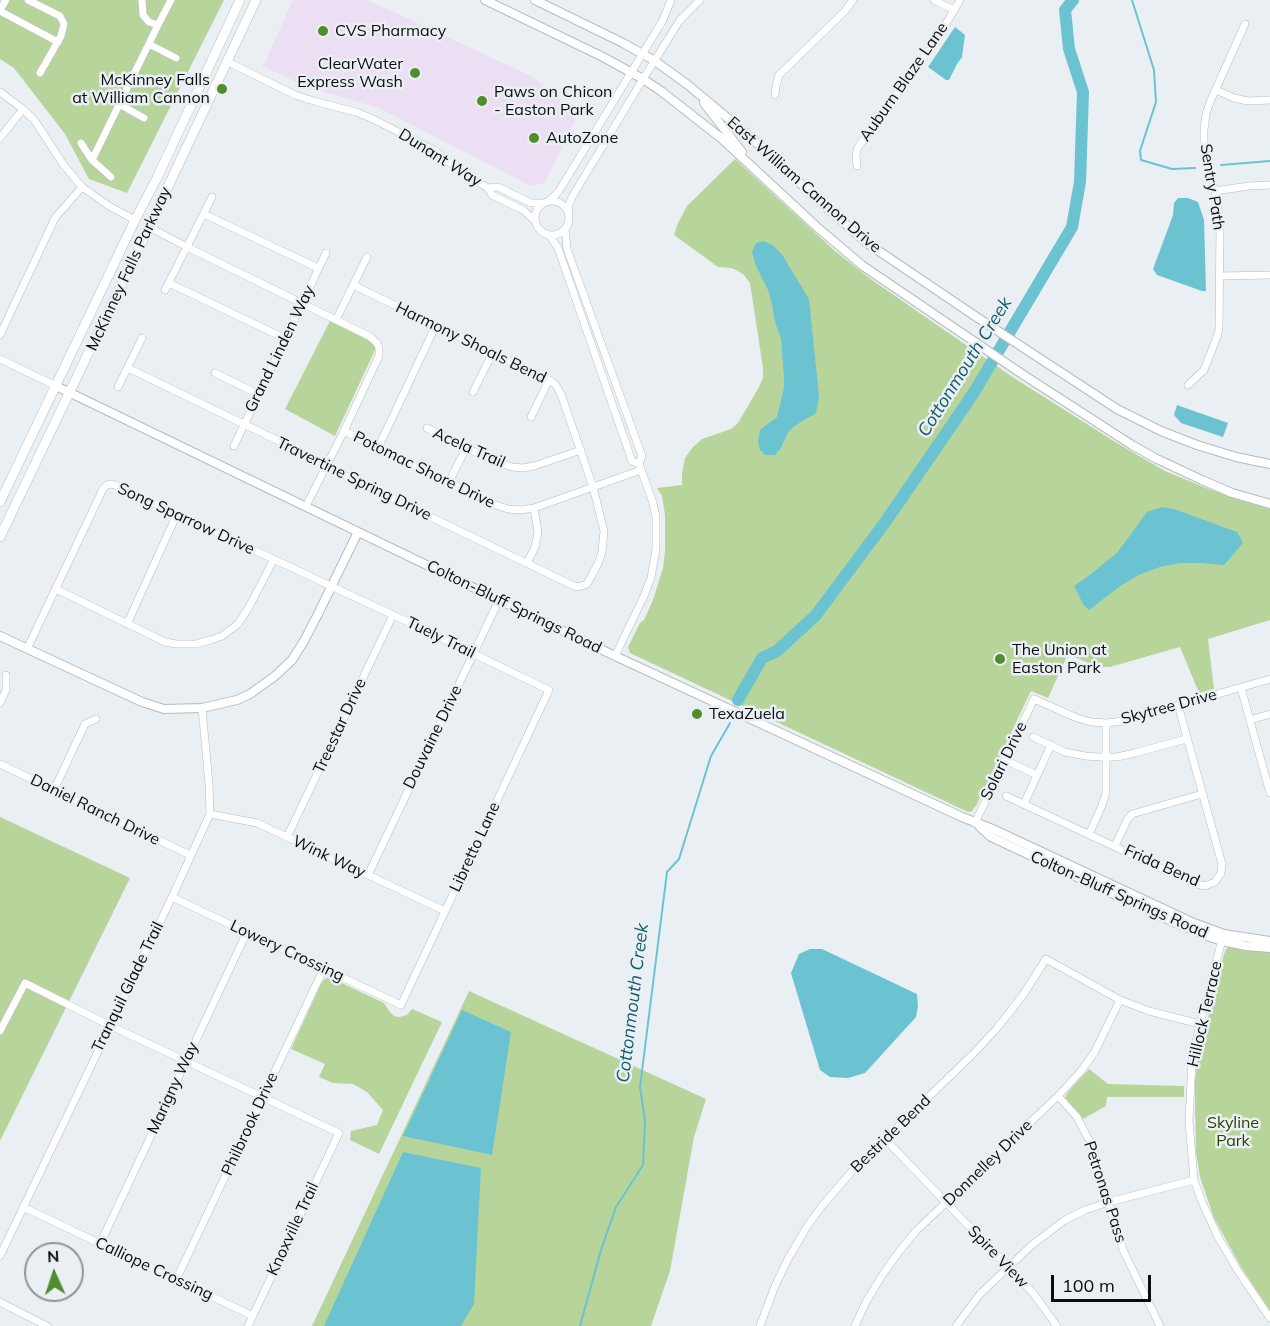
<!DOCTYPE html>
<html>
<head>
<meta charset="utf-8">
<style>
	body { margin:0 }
	#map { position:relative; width:1270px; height:1326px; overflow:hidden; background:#eaeff4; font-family:Mulish,sans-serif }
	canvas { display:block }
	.north { position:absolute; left:24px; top:1242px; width:60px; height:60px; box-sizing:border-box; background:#eaeff4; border:2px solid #909498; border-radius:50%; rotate:357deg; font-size:16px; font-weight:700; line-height:24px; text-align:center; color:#0a0c0d }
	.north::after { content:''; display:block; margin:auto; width:21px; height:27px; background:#508d2d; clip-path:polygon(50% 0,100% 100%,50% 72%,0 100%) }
	.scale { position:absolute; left:1051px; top:1275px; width:100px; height:27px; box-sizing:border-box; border:3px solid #0a0c0d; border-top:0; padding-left:8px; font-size:18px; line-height:21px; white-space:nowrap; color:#0a0c0d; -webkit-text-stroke:4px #eaeff4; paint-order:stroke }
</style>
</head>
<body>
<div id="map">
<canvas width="1270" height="1326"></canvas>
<div class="north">N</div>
<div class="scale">100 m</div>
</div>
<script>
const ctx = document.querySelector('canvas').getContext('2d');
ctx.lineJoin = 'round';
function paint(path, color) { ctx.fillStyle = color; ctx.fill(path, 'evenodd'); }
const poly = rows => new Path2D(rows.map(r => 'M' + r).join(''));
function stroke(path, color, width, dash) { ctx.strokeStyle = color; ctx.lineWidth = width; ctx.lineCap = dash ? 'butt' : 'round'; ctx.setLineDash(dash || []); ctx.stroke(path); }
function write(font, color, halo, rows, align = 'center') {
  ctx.font = font + ' Mulish,sans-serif'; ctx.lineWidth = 5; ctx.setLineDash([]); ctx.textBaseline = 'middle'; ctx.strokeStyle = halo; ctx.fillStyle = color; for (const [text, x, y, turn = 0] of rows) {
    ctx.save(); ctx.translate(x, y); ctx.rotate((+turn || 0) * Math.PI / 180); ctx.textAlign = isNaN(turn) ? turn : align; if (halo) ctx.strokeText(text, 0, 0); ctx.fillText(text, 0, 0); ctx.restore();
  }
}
const commercial = poly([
	[293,0,368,0,531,76,578,114,545,183,531,186,379,108,307,87,263,66]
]);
const green = poly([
	[4,0,224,0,127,193,89,179,65,134,14,68,0,59,0,8],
	[735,159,835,251,872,280,1011,376,1112,440,1165,471,1211,490,1270,509,1270,620,1208,639,1214,689,1199,693,1180,647,1110,667,1097,667,1068,654,1048,698,1031,691,977,804,972,811,968,812,630,653,628,647,640,623,644,620,653,600,663,568,665,551,665,515,662,496,657,488,682,485,682,474,685,458,693,447,702,439,731,429,738,423,759,387,763,378,763,368,750,283,744,275,736,270,731,268,718,267,674,235,678,223,687,206],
	[330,321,370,341,375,346,375,350,335,436,285,409],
	[0,817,130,878,0,1141],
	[1230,946,1270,951,1270,1311,1241,1267,1214,1218,1200,1177,1196,1152,1195,1104,1195,1081,1198,1058,1224,954,1227,948],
	[329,977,384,1003,389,1011,394,1016,399,1017,407,1015,412,1009,442,1022,379,1154,350,1140,351,1131,377,1125,383,1110,367,1092,353,1084,333,1083,319,1077,325,1064,291,1049,322,982,325,979],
	[469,991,706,1099,694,1137,670,1271,651,1326,312,1326],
	[1089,1069,1108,1084,1184,1086,1184,1097,1107,1097,1106,1106,1083,1119,1065,1098,1068,1092]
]);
const water = poly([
	[955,27,965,35,962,57,957,64,949,80,946,80,928,67],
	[1178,198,1188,198,1198,202,1204,220,1206,291,1202,291,1157,275,1153,269,1173,215,1174,203],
	[764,241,774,246,783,256,809,299,819,396,816,413,793,427,787,434,781,448,775,455,765,455,760,450,758,441,760,430,777,417,784,388,784,378,781,339,775,322,772,304,768,290,756,266,752,252,756,243],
	[1177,405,1228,423,1223,437,1181,423,1174,415],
	[1162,507,1174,509,1237,532,1243,543,1224,565,1202,563,1180,563,1160,567,1141,574,1123,584,1089,610,1083,604,1074,586,1087,577,1117,553,1147,512],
	[810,949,822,949,917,994,918,1006,916,1017,865,1073,848,1078,830,1077,820,1070,791,973,799,954],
	[462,1010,511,1032,492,1155,403,1136],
	[403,1152,481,1168,474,1304,461,1326,324,1326]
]);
const stream = poly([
	[1132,0,1154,70,1156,102,1140,151,1141,160,1172,169,1195,168],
	[1221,165,1270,161],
	[580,1326,601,1250,616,1207,643,1165,645,1121,640,1087,667,872,679,859,711,756,730,723]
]);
const river = poly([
	[738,700,762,658,777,651,816,615,886,521,973,394,1072,227,1080,182,1083,92,1069,49,1065,10,1073,0]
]);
const minor = poly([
	[28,0,60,16,64,24,61,36,40,73],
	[934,0,954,10],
	[0,10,6,0],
	[0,11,58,42],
	[158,25,171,0],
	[149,44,176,58],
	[226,61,295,95,317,102,356,112,373,119,434,150,464,174,488,188,498,187,531,203,542,203],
	[1216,90,1234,98,1248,101,1270,100],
	[0,92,23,109,35,121,63,164,82,187,109,206,135,220],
	[775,95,776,86,779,75,845,11,853,0],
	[119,104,144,118],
	[0,138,23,109],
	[81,143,92,160],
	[857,166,856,155,858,147,936,41,960,0],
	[111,177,92,160,158,25,149,22,143,15,142,0],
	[488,188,492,195,523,210,534,220],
	[1215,191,1249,186,1270,185],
	[550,200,559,191,663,20,671,0],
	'535 218a17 17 0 1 1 34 0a17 17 0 1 1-34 0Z',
	[569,212,568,207,572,197,643,79,680,20,700,0],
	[204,214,318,268],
	[149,227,187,247,369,336,377,343,379,348,379,356,344,431,306,506],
	[565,229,567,249,642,456,639,464,653,503,656,517,656,549,651,578,644,596,615,656],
	[549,235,558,248,632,461,639,464],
	[1220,276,1270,275],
	[169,283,284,338],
	[165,290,212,197],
	[336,320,367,257],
	[0,335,55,218,82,187],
	[0,359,56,386],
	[128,368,287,445,325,466,574,586,579,587,587,584,598,564,602,552,604,531,593,487,561,394,555,384,549,380,353,285],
	[215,373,258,394],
	[1188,385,1204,370,1217,337,1219,329,1220,224,1215,191,1204,145,1204,130,1206,114,1210,102,1245,24],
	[118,387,142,338],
	[473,392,493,352],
	[531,417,549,380],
	[427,428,491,460,512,467,523,468,534,466,581,450],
	[344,431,493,504,508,509,521,510,534,508,641,470],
	[234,446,326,253],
	[378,448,436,325],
	[449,482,466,448],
	[527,563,535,547,538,532,534,508],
	[56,589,165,642,176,644,196,644,211,640,222,636,238,624,249,607,274,559],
	[127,624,177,514],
	[27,649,103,489,107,485,111,484,115,485,393,615,549,690,401,1005,172,897],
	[1241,688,1270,793],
	[0,703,6,690,6,675],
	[1250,720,1270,714],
	[1033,737,1065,752,1085,756,1100,757,1117,757,1135,753,1186,739],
	[1005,760,1037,775],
	[0,764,190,855],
	[54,790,85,724,96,719],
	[1006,796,1193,883,1205,886,1215,882,1221,873,1222,864,1178,705],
	[1024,804,1051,745],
	[210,814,257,823,445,911],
	[975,823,1034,699,1077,718,1091,722,1106,723,1123,721,1270,679],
	[1089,834,1101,808,1106,793,1106,723],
	[287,837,393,615],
	[1115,846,1127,820,1132,814,1202,794],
	[368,875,499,600],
	[1223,936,1200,1024,1192,1060,1189,1121,1194,1180,1202,1202,1218,1237,1238,1271,1270,1318],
	[0,1031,25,983,109,1025,339,1133,248,1326],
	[1058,1096,1077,1117,1092,1146,1118,1235,1124,1252,1160,1326],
	[885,1139,1033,1293,1057,1326],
	[23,1207,253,1316],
	[100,1244,247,932],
	[0,1256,172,897,210,814,209,784,202,708],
	[176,1280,324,968],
	[0,1302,47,1326],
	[760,1326,775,1286,788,1259,808,1225,822,1206,853,1170,974,1053,998,1027,1023,995,1046,959,1120,1000,1149,1011,1200,1024],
	[855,1326,866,1302,883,1274,898,1253,916,1231,1058,1096,1081,1071,1094,1053,1120,1000],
	[956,1326,980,1294,1032,1245,1065,1220,1085,1210,1109,1202,1194,1180]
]);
const tertiary = poly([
	[485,0,603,57,643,79,661,91,721,138,817,227,863,266,1022,374,1132,445,1157,459,1202,480,1232,493,1270,504],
	[535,0,623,43,655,61,688,85,748,135,826,207,867,243,975,316,1117,409,1161,431,1197,445,1236,457,1270,464],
	[704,103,742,152],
	[56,386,615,656,962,817,995,830,1194,923,1224,934,1270,941],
	[0,636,142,702,164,709,202,708,237,700,250,694,275,676,292,660,304,641,318,614,358,532],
	[980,827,991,837,1171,921,1207,936,1222,941,1246,946,1270,948]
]);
const secondary = poly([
	[0,502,135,220,157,178,240,0],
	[0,537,149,227,256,0]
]);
const markers = [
	[323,31,6,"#508d2d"],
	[415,73,6,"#508d2d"],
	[222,89,6,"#508d2d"],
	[482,101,6,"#508d2d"],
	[534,138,6,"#508d2d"],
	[1000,659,6,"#508d2d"],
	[697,714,6,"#508d2d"]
];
const poiNames = [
	["CVS Pharmacy",335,31],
	["ClearWater",403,64,"right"],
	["Express Wash",403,82,"right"],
	["McKinney Falls",210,80,"right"],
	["at William Cannon",210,98,"right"],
	["Paws on Chicon",494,92],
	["- Easton Park",494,110],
	["AutoZone",546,138],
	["The Union at",1012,650],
	["Easton Park",1012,668],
	["TexaZuela",709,714]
];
const streetNames = [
	["Auburn Blaze Lane",904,82,-55],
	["Dunant Way",440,158,32],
	["East William Cannon Drive",804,185,41],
	["Sentry Path",1212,187,81],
	["McKinney Falls Parkway",129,269,-65],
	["Harmony Shoals Bend",471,343,26],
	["Grand Linden Way",280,349,-64],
	["Acela Trail",469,448,24],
	["Potomac Shore Drive",424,470,26],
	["Travertine Spring Drive",354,479,26],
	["Song Sparrow Drive",186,519,25],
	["Colton-Bluff Springs Road",514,607,26],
	["Tuely Trail",441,638,26],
	["Skytree Drive",1169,707,-15],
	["Treestar Drive",340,726,-65],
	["Douvaine Drive",433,737,-64],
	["Solari Drive",1004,761,-64],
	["Daniel Ranch Drive",95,810,26],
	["Libretto Lane",475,847,-65],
	["Wink Way",329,857,25],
	["Frida Bend",1162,866,24],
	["Colton-Bluff Springs Road",1119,895,24],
	["Lowery Crossing",287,951,25],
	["Tranquil Glade Trail",128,987,-64],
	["Hillock Terrace",1205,1014,-77],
	["Marigny Way",173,1088,-65],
	["Philbrook Drive",250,1124,-65],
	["Bestride Bend",891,1134,-44],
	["Donnelley Drive",988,1163,-44],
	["Petronas Pass",1105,1192,72],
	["Knoxville Trail",293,1229,-65],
	["Spire View",998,1257,46],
	["Calliope Crossing",154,1269,25]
];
const parkNames = [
	["Skyline",1233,1123],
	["Park",1233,1141]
];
const waterNames = [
	["Cottonmouth Creek",965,367,-58],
	["Cottonmouth Creek",633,1003,-83]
];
paint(commercial, '#ecdff3');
paint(green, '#b7d59a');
paint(water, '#6bc3d2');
stroke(stream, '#6bc3d2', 2);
stroke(river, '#6bc3d2', 12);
stroke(minor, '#b6bbc0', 8);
stroke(tertiary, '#b6bbc0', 10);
stroke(secondary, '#b6bbc0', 10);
stroke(minor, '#fff', 7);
stroke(tertiary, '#fff', 8);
stroke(secondary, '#fff', 9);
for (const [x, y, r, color] of markers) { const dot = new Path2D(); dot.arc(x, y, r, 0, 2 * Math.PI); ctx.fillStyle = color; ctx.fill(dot); stroke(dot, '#eaeff4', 2); }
write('16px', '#0a0c0d', '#eaeff4', poiNames, 'left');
write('16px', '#0a0c0d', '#eaeff4', streetNames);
write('16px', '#294300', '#eaeff4', parkNames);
write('italic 18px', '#125d68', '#eaeff4', waterNames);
</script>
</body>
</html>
